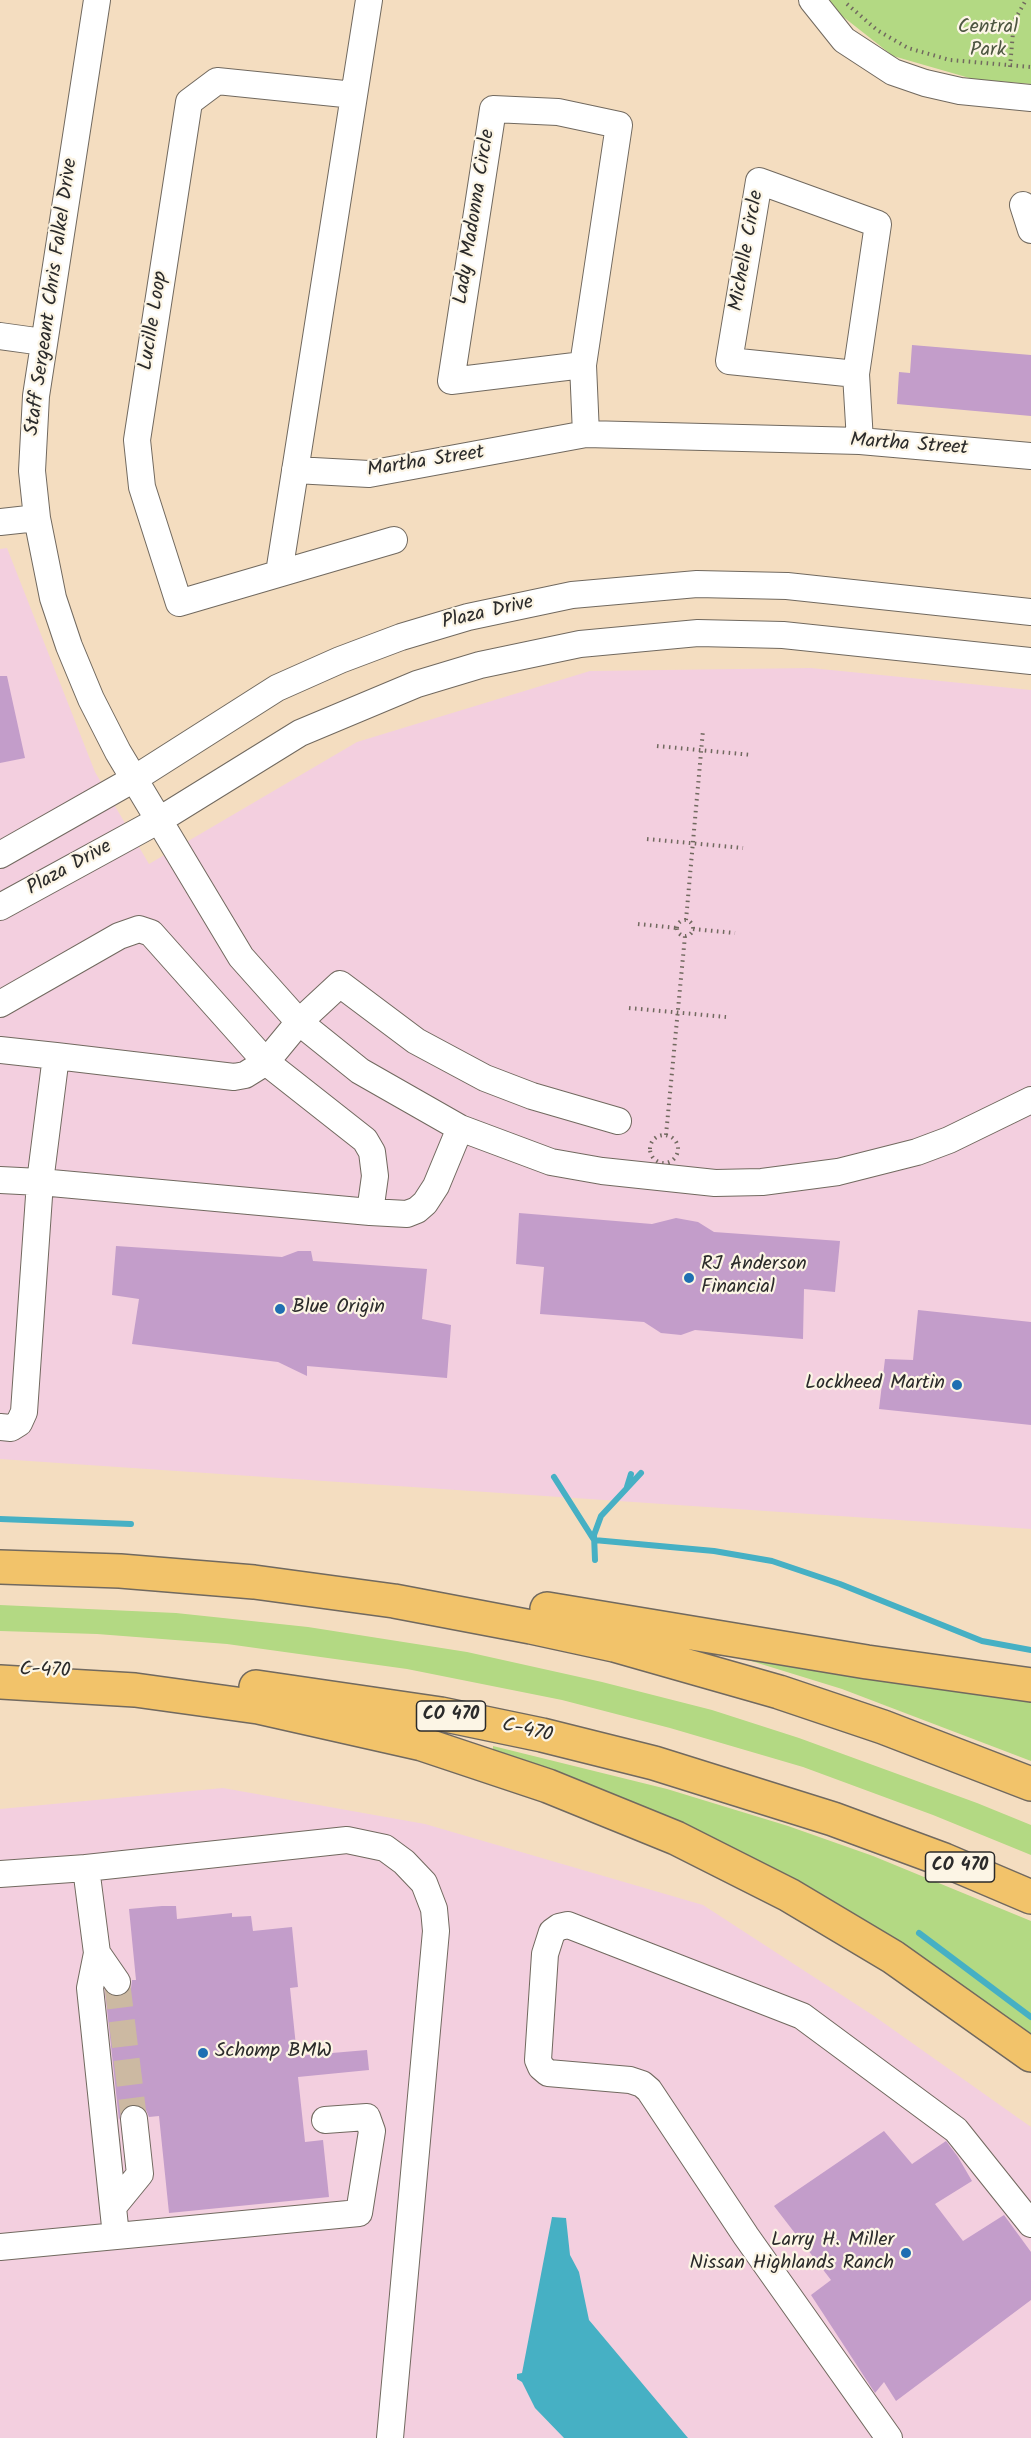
<!DOCTYPE html>
<html>
<head>
<meta charset="utf-8">
<style>
	body { margin:0 }
	canvas { display:block; background:#f4ddc0 }
</style>
</head>
<body>
<canvas width="1031" height="2438"></canvas>
<script>
const ctx = document.querySelector('canvas').getContext('2d');
ctx.lineJoin = 'round';
function paint(path, color) { ctx.fillStyle = color; ctx.fill(path, 'evenodd'); }
const poly = rows => new Path2D(rows.map(r => 'M' + r).join(''));
function stroke(path, color, width, dash) { ctx.strokeStyle = color; ctx.lineWidth = width; ctx.lineCap = dash ? 'butt' : 'round'; ctx.setLineDash(dash || []); ctx.stroke(path); }
function write(font, color, halo, rows, align = 'center') {
  ctx.font = font + ' Kalam,sans-serif'; ctx.lineWidth = 4.5; ctx.setLineDash([]); ctx.textBaseline = 'middle'; ctx.strokeStyle = halo; ctx.fillStyle = color; for (const [text, x, y, turn = 0] of rows) {
    ctx.save(); ctx.translate(x, y); ctx.rotate((+turn || 0) * Math.PI / 180); ctx.textAlign = isNaN(turn) ? turn : align; if (halo) ctx.strokeText(text, 0, 0); ctx.fillText(text, 0, 0); ctx.restore();
  }
}
const built = poly([
	[7,548,95,772,149,864,357,742,590,671,811,668,1031,690,1031,1529,0,1459,0,549],
	[223,1788,425,1824,703,1905,874,2016,1031,2127,1031,2438,0,2438,0,1809]
]);
const green = poly([
	[828,0,1031,0,1031,84,973,79,893,56,832,8],
	[0,1605,176,1613,308,1627,467,1652,602,1682,712,1710,799,1738,977,1803,1031,1825,1031,1855,933,1815,803,1767,670,1728,562,1700,407,1669,227,1644,97,1634,0,1631],
	[735,1656,1031,1700,1031,1761,842,1689],
	[493,1746,667,1789,788,1826,873,1856,1031,1921,1031,2036,890,1936,741,1851,663,1816,493,1751]
]);
const water = poly([
	[552,2217,566,2218,570,2255,579,2272,589,2320,688,2438,564,2438,535,2408,522,2382,517,2379,517,2374,522,2373]
]);
const stream = poly([
	[554,1477,594,1540,714,1551,772,1561,840,1584,982,1641,1031,1650],
	[627,1487,631,1474],
	[0,1519,131,1524],
	[595,1560,594,1535,601,1516,641,1473],
	[919,1933,1031,2017]
]);
const building = poly([
	[912,345,1031,355,1031,416,897,404,899,372,910,373],
	[0,676,7,676,25,758,0,763],
	[519,1213,652,1224,676,1218,698,1222,714,1232,840,1241,835,1292,804,1289,803,1339,695,1330,681,1335,661,1333,644,1322,540,1314,544,1267,516,1264],
	[116,1246,282,1257,298,1251,311,1251,313,1261,427,1269,422,1319,451,1325,447,1378,307,1366,307,1376,278,1362,132,1344,139,1299,112,1295],
	[918,1310,1031,1322,1031,1425,879,1409,885,1359,913,1360],
	[162,1906,176,1906,177,1919,232,1913,232,1917,251,1916,253,1931,292,1927,298,1987,290,1988,297,2056,367,2050,369,2070,298,2077,305,2142,323,2140,329,2197,169,2213,159,2116,149,2117,146,2110,133,2104,125,2107,119,2120,105,1991,118,1997,125,1995,131,1988,132,1980,136,1980,129,1909],
	[884,2131,912,2164,946,2141,958,2157,972,2181,935,2204,963,2241,1004,2215,1031,2252,1031,2300,896,2401,884,2382,875,2393,811,2295,831,2280,774,2206]
]);
const minorTunnel = poly([
	[117,1982,134,2119]
]);
const path = poly([
	[847,4,877,30,908,48,950,60,1031,67],
	[1010,67,1014,21,1026,0],
	[657,746,752,755],
	[647,839,743,848],
	[686,920,703,730],
	'677 928a8 8 0 1 1 16 0a8 8 0 1 1-16 0Z',
	[638,924,677,928],
	[693,929,735,933],
	[629,1008,726,1017],
	[666,1135,685,936],
	'650 1149a14 14 0 1 1 28 0a14 14 0 1 1-28 0Z'
]);
const minor = poly([
	[97,0,36,396,32,471,37,518,53,598,69,646,91,699,118,752,241,957,299,1022,360,1071,460,1128,551,1162,602,1171,715,1183,762,1182,838,1172,917,1152,949,1140,1031,1100],
	[812,0,844,40,893,72,925,83,960,91,1031,98],
	[354,95,217,81,189,102,137,440,142,487,179,603,394,540],
	[1023,205,1031,230],
	[0,336,43,342],
	[583,365,451,381,493,109,558,112,619,125,583,365,586,434],
	[856,374,729,361,759,181,878,224,856,374,860,441],
	[295,470,369,474,586,434,860,441,1031,456],
	[0,522,37,518],
	[279,573,369,0],
	[0,855,134,779,277,688,340,660,401,637,468,617,572,595,697,584,787,586,1031,612],
	[0,907,161,819,300,733,417,684,480,665,580,644,698,633,783,635,1031,661],
	[0,1004,119,936,139,929,151,933,266,1062,365,1140,372,1152,375,1176,370,1212,40,1182,24,1412,19,1423,11,1428,0,1427],
	[0,1050,56,1056,40,1182,0,1180],
	[56,1056,234,1077,245,1075,266,1062,299,1022,340,984,416,1041,485,1078,532,1096,618,1121],
	[370,1212,407,1214,417,1210,425,1203,436,1186,460,1128],
	[86,1868,97,1953,90,1988,116,2236],
	[0,1874,86,1868,347,1840,385,1848,404,1862,424,1883,434,1909,436,1931,390,2438],
	[97,1953,117,1982],
	[113,2207,140,2174,134,2119],
	[0,2247,359,2213,372,2131,367,2117,325,2120],
	[889,2438,746,2236,649,2090,642,2084,630,2080,548,2073,541,2067,538,2060,545,1954,552,1932,559,1927,568,1925,802,2016,956,2130,1031,2224]
]);
const highway = poly([
	[0,1567,120,1571,254,1582,394,1601,531,1627,614,1645,779,1692,883,1727,1031,1784],
	[547,1609,867,1662,1031,1685],
	[0,1682,135,1690,258,1707,422,1744,548,1786,676,1838,789,1895,893,1957,1031,2055],
	[256,1687,441,1714,542,1735,654,1763,833,1819,944,1860,1031,1897]
]);
const markers = [
	[689,1278,6,"#1f6fb2"],
	[280,1309,6,"#1f6fb2"],
	[957,1385,6,"#1f6fb2"],
	[203,2053,6,"#1f6fb2"],
	[906,2253,6,"#1f6fb2"]
];
const shields = [
	[451,1716,69],
	[960,1867,69]
];
const shieldNames = [
	["CO 470",451,1716],
	["CO 470",960,1867]
];
const parkNames = [
	["Central",988,29],
	["Park",988,52]
];
const streetNames = [
	["Lady Madonna Circle",476,217,-81],
	["Michelle Circle",748,251,-80],
	["Staff Sergeant Chris Falkel Drive",53,297,-82],
	["Lucille Loop",155,321,-81],
	["Martha Street",909,446,4],
	["Martha Street",426,463,-9],
	["Plaza Drive",488,614,-13],
	["Plaza Drive",70,869,-29],
	["C-470",45,1672,2],
	["C-470",527,1732,13]
];
const poiNames = [
	["RJ Anderson",701,1266],
	["Financial",701,1289],
	["Blue Origin",292,1309],
	["Lockheed Martin",945,1385,"right"],
	["Schomp BMW",215,2053],
	["Larry H. Miller",894,2242,"right"],
	["Nissan Highlands Ranch",894,2265,"right"]
];
paint(built, '#f3cfdf');
paint(green, '#b3d983');
paint(water, '#46b0c4');
stroke(stream, '#46b0c4', 6);
paint(building, '#c39dca');
stroke(minorTunnel, '#ccb9a2', 26, [26, 13]);
stroke(minor, '#71695f', 28);
stroke(highway, '#71695f', 36);
stroke(path, '#71695f', 4, [1.5, 4.5]);
stroke(minor, '#fff', 26);
stroke(highway, '#f2c36a', 33);
for (const [x, y, r, color] of markers) { const dot = new Path2D(); dot.arc(x, y, r, 0, 2 * Math.PI); ctx.fillStyle = color; ctx.fill(dot); stroke(dot, '#fcf5e5', 2); }
for (const [x, y, w] of shields) { const box = new Path2D(); box.roundRect(x - w / 2, y - 15, w, 30, 4.5); ctx.fillStyle = '#fcf5e5'; ctx.fill(box); stroke(box, '#2b2b2b', 1.5); }
write('bold 18px', '#2b2b2b', null, shieldNames);
write('20px', '#4d5641', '#fcf5e5', parkNames);
write('20px', '#2b2b2b', '#fcf5e5', streetNames);
write('20px', '#2b2b2b', '#fcf5e5', poiNames, 'left');
</script>
</body>
</html>
